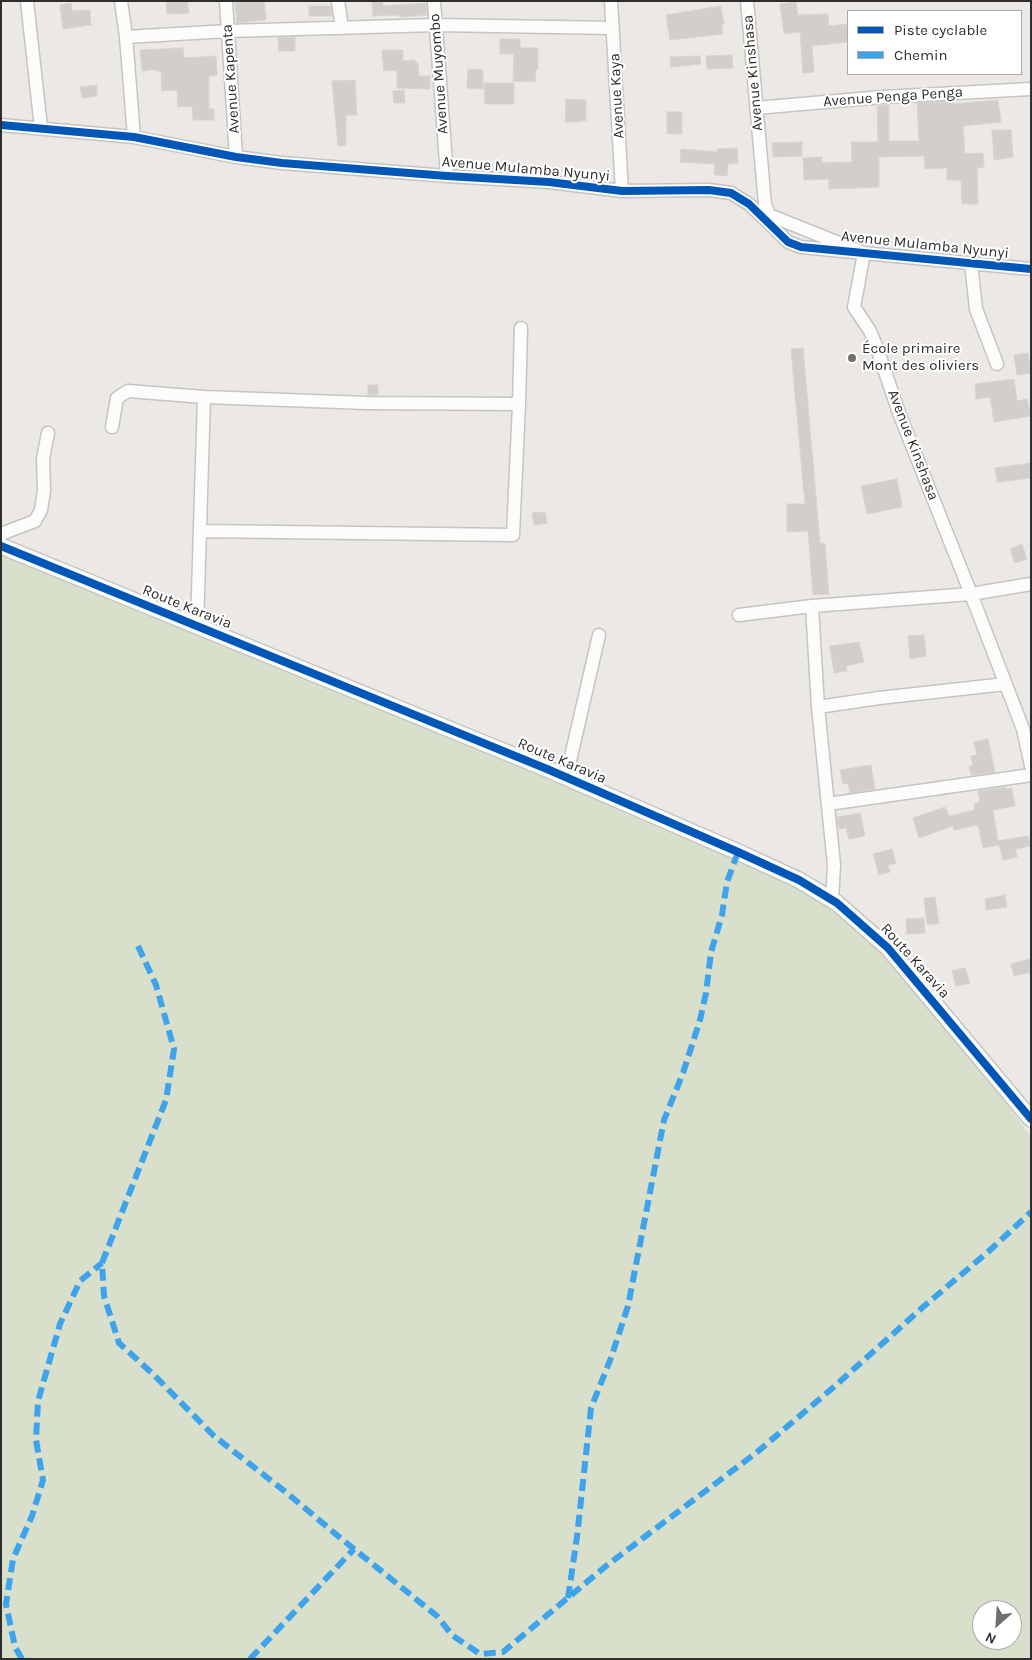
<!DOCTYPE html>
<html>
<head>
<meta charset="utf-8">
<style>
	body { margin:0 }
	#map { position:relative; width:1032px; height:1660px; overflow:hidden; background:#ece8e4; font-family:Karla,sans-serif }
	canvas { display:block }
	.frame { position:absolute; inset:0; border:2px solid #2e2e2e; pointer-events:none }
	.legend { position:absolute; left:847px; top:10px; width:175px; height:65px; box-sizing:border-box; background:#fff; border:1px solid #ababab; margin:0; padding:6px 9px; list-style:none; font-size:15px; color:#2e2e2e }
	.legend li { display:flex; align-items:center; gap:10px; height:25px }
	.legend b { width:25px; border:1px solid #ababab }
	.north { position:absolute; left:972px; top:1600px; width:50px; height:50px; box-sizing:border-box; background:#fff; border:1px solid #ababab; border-radius:50%; rotate:206deg; font-size:14px; font-weight:700; line-height:20px; text-align:center; color:#2e2e2e }
	.north::after { content:''; display:block; margin:auto; width:18px; height:22px; background:#706f6e; clip-path:polygon(50% 0,100% 100%,50% 72%,0 100%) }
</style>
</head>
<body>
<div id="map">
<canvas width="1032" height="1660"></canvas>
<div class="frame"></div>
<ul class="legend">
<li><b style="height:6px;background:#0057b8"></b>Piste cyclable</li>
<li><b style="height:6px;background:#3ea3eb"></b>Chemin</li>
</ul>
<div class="north">N</div>
</div>
<script>
const ctx = document.querySelector('canvas').getContext('2d');
ctx.lineJoin = 'round';
function paint(path, color) { ctx.fillStyle = color; ctx.fill(path, 'evenodd'); }
const poly = rows => new Path2D(rows.map(r => 'M' + r).join(''));
function stroke(path, color, width, dash) { ctx.strokeStyle = color; ctx.lineWidth = width; ctx.lineCap = dash ? 'butt' : 'round'; ctx.setLineDash(dash || []); ctx.stroke(path); }
function write(font, color, halo, rows, align = 'center') {
  ctx.font = font + ' Karla,sans-serif'; ctx.lineWidth = 4; ctx.setLineDash([]); ctx.textBaseline = 'middle'; ctx.strokeStyle = halo; ctx.fillStyle = color; for (const [text, x, y, turn = 0] of rows) {
    ctx.save(); ctx.translate(x, y); ctx.rotate((+turn || 0) * Math.PI / 180); ctx.textAlign = isNaN(turn) ? turn : align; if (halo) ctx.strokeText(text, 0, 0); ctx.fillText(text, 0, 0); ctx.restore();
  }
}
const cemetery = poly([
	[1,551,504,757,721,850,812,895,872,943,939,1019,1009,1107,1031,1137,1031,1659,1,1659],
	[982,1610,1012,1610,1012,1640,982,1640]
]);
const building = poly([
	[166,1,187,1,189,13,167,14,166,1],
	[235,1,264,1,266,20,237,23,235,1],
	[372,1,382,1,383,6,426,3,427,15,400,17,399,15,373,16,372,1],
	[796,2,798,15,828,14,829,26,848,24,848,42,812,46,814,72,803,73,800,32,784,34,780,4,796,2],
	[71,3,72,11,90,10,91,25,63,29,60,5,71,3],
	[309,6,331,6,332,16,309,16,309,6],
	[721,6,724,24,722,24,722,34,670,40,666,15,721,6],
	[295,37,295,51,279,51,278,38,295,37],
	[500,39,520,39,520,48,538,48,538,69,536,69,535,82,513,81,514,54,500,54,500,39],
	[183,48,184,58,216,56,217,75,209,76,209,109,214,109,214,120,193,120,192,106,178,107,177,90,162,91,161,71,156,71,156,69,142,71,140,50,183,48],
	[382,50,403,50,403,61,415,60,415,63,418,63,419,76,430,76,430,89,397,88,397,70,384,71,382,50],
	[732,55,733,68,707,69,706,56,732,55],
	[700,56,701,64,671,67,670,57,700,56],
	[468,69,483,70,483,89,467,88,468,69],
	[355,80,357,115,346,115,346,145,338,146,332,81,355,80],
	[484,83,514,83,514,104,485,104,484,83],
	[97,85,97,96,82,98,80,87,97,85],
	[404,90,405,103,394,103,393,91,404,90],
	[566,99,586,100,586,121,580,120,580,122,565,122,566,99],
	[998,100,1001,122,963,126,965,154,983,153,984,167,977,168,978,204,962,204,961,180,947,180,947,168,925,169,924,156,879,157,879,187,829,189,829,179,804,180,803,158,822,157,822,163,852,162,851,142,878,142,877,106,889,105,889,141,919,141,917,103,953,101,953,104,998,100],
	[667,112,682,112,682,134,667,134,667,112],
	[992,130,1011,130,1013,157,994,160,992,130],
	[802,142,802,156,773,157,772,143,802,142],
	[737,148,738,163,728,164,727,176,714,175,715,164,680,162,681,149,717,152,717,149,737,148],
	[803,348,820,543,825,544,829,594,813,595,808,531,787,532,787,504,805,504,791,349,803,348],
	[1028,353,1031,373,1017,375,1014,355,1028,353],
	[1014,379,1017,401,1027,399,1031,416,994,422,990,397,976,399,975,384,1014,379],
	[368,385,378,385,378,395,368,395,368,385],
	[1031,463,1031,478,997,482,995,468,1031,463],
	[897,479,902,507,867,514,861,486,897,479],
	[545,512,547,523,534,525,532,513,545,512],
	[1022,544,1027,559,1015,563,1010,549,1022,544],
	[924,635,926,656,910,659,908,636,924,635],
	[859,642,864,662,846,666,847,671,834,673,830,646,859,642],
	[988,739,995,772,971,775,969,766,973,766,971,756,977,755,974,742,988,739],
	[871,765,875,789,850,793,848,783,843,784,840,770,871,765],
	[1005,787,1006,789,1012,788,1015,806,993,810,998,841,1028,836,1030,846,1015,849,1017,857,1003,860,999,845,983,848,978,825,954,830,953,826,919,838,913,818,945,807,949,816,975,810,974,804,980,802,978,791,1005,787],
	[860,813,865,836,849,839,846,828,839,829,837,817,860,813],
	[892,849,896,863,888,865,890,872,879,875,873,854,892,849],
	[1005,895,1007,907,986,910,985,899,1005,895],
	[935,897,939,924,927,924,924,898,935,897],
	[924,918,925,933,907,934,906,919,924,918],
	[1031,959,1031,972,1014,976,1011,964,1031,959],
	[964,968,965,968,970,983,956,986,952,971,964,968]
]);
const minor = poly([
	[27,1,41,128],
	[121,1,126,37,134,137],
	[226,1,236,157],
	[338,1,342,28],
	[434,1,447,176],
	[611,1,622,191],
	[747,1,765,204,769,215,864,253,854,307,870,331,877,348,899,413,971,594,1023,729,1031,766],
	[126,37,228,31,436,25,613,28],
	[756,108,882,97,1031,89],
	[1,125,134,137,236,157,282,163,447,176,549,182,622,191,709,190,731,193,749,204,788,242,801,247,1031,269],
	[971,263,976,309,997,364],
	[112,427,117,398,128,391,204,397],
	[201,531,513,535,519,404,521,328],
	[1,534,35,521,41,510,44,491,43,459,48,433],
	[812,606,818,707,834,865,832,900],
	[739,615,812,606,971,594,1031,584],
	[197,626,204,397,367,403,519,404],
	[818,707,879,698,1006,684],
	[566,778,599,635],
	[828,804,1031,775]
]);
const tertiary = poly([
	[1,546,547,769,738,852,799,880,837,903,888,948,1031,1119]
]);
const quiet = poly([
	[138,946,156,985,174,1049,166,1100,102,1263,104,1296,119,1343,154,1375,214,1436,287,1493,338,1536,437,1616,452,1635,480,1654,503,1652,606,1566,756,1453,835,1386,923,1307,988,1252,1031,1212],
	[568,1598,577,1537,591,1408,611,1358,628,1306,664,1120,683,1073,700,1020,706,993,711,952,722,915,727,882,738,852],
	[22,1659,15,1647,6,1604,13,1559,32,1516,43,1480,36,1440,38,1401,60,1324,80,1281,102,1263],
	[250,1659,354,1549]
]);
const cycleway = poly([
	[1,125,134,137,236,157,282,163,447,176,549,182,622,191,709,190,731,193,749,204,788,242,801,247,1031,269],
	[1,546,547,769,738,852,799,880,837,903,888,948,1031,1119]
]);
const markers = [
	[852,358,5,"#706f6e"]
];
const streetNames = [
	["Avenue Kinshasa",753,73,-95],
	["Avenue Muyombo",439,74,-94],
	["Avenue Kapenta",231,79,-94],
	["Avenue Kaya",617,96,-93],
	["Avenue Penga Penga",893,97,-4],
	["Avenue Mulamba Nyunyi",526,169,5],
	["Avenue Mulamba Nyunyi",925,245,6],
	["Avenue Kinshasa",913,445,69],
	["Route Karavia",187,607,22],
	["Route Karavia",562,761,23],
	["Route Karavia",915,961,48]
];
const poiNames = [
	["École primaire",862,349],
	["Mont des oliviers",862,366]
];
paint(cemetery, '#d8e0cc');
paint(building, '#d1cecb');
stroke(building, '#d7d4d0', 1);
stroke(minor, '#c5c4c5', 15);
stroke(tertiary, '#c5c4c5', 18);
stroke(minor, '#fcfcfb', 12);
stroke(tertiary, '#fcfcfb', 15);
stroke(quiet, '#3ea3eb', 6, [12, 6]);
stroke(cycleway, '#0057b8', 8);
for (const [x, y, r, color] of markers) { const dot = new Path2D(); dot.arc(x, y, r, 0, 2 * Math.PI); ctx.fillStyle = color; ctx.fill(dot); stroke(dot, '#fff', 2); }
write('15px', '#2e2e2e', '#fff', streetNames);
write('15px', '#2e2e2e', '#fff', poiNames, 'left');
</script>
</body>
</html>
